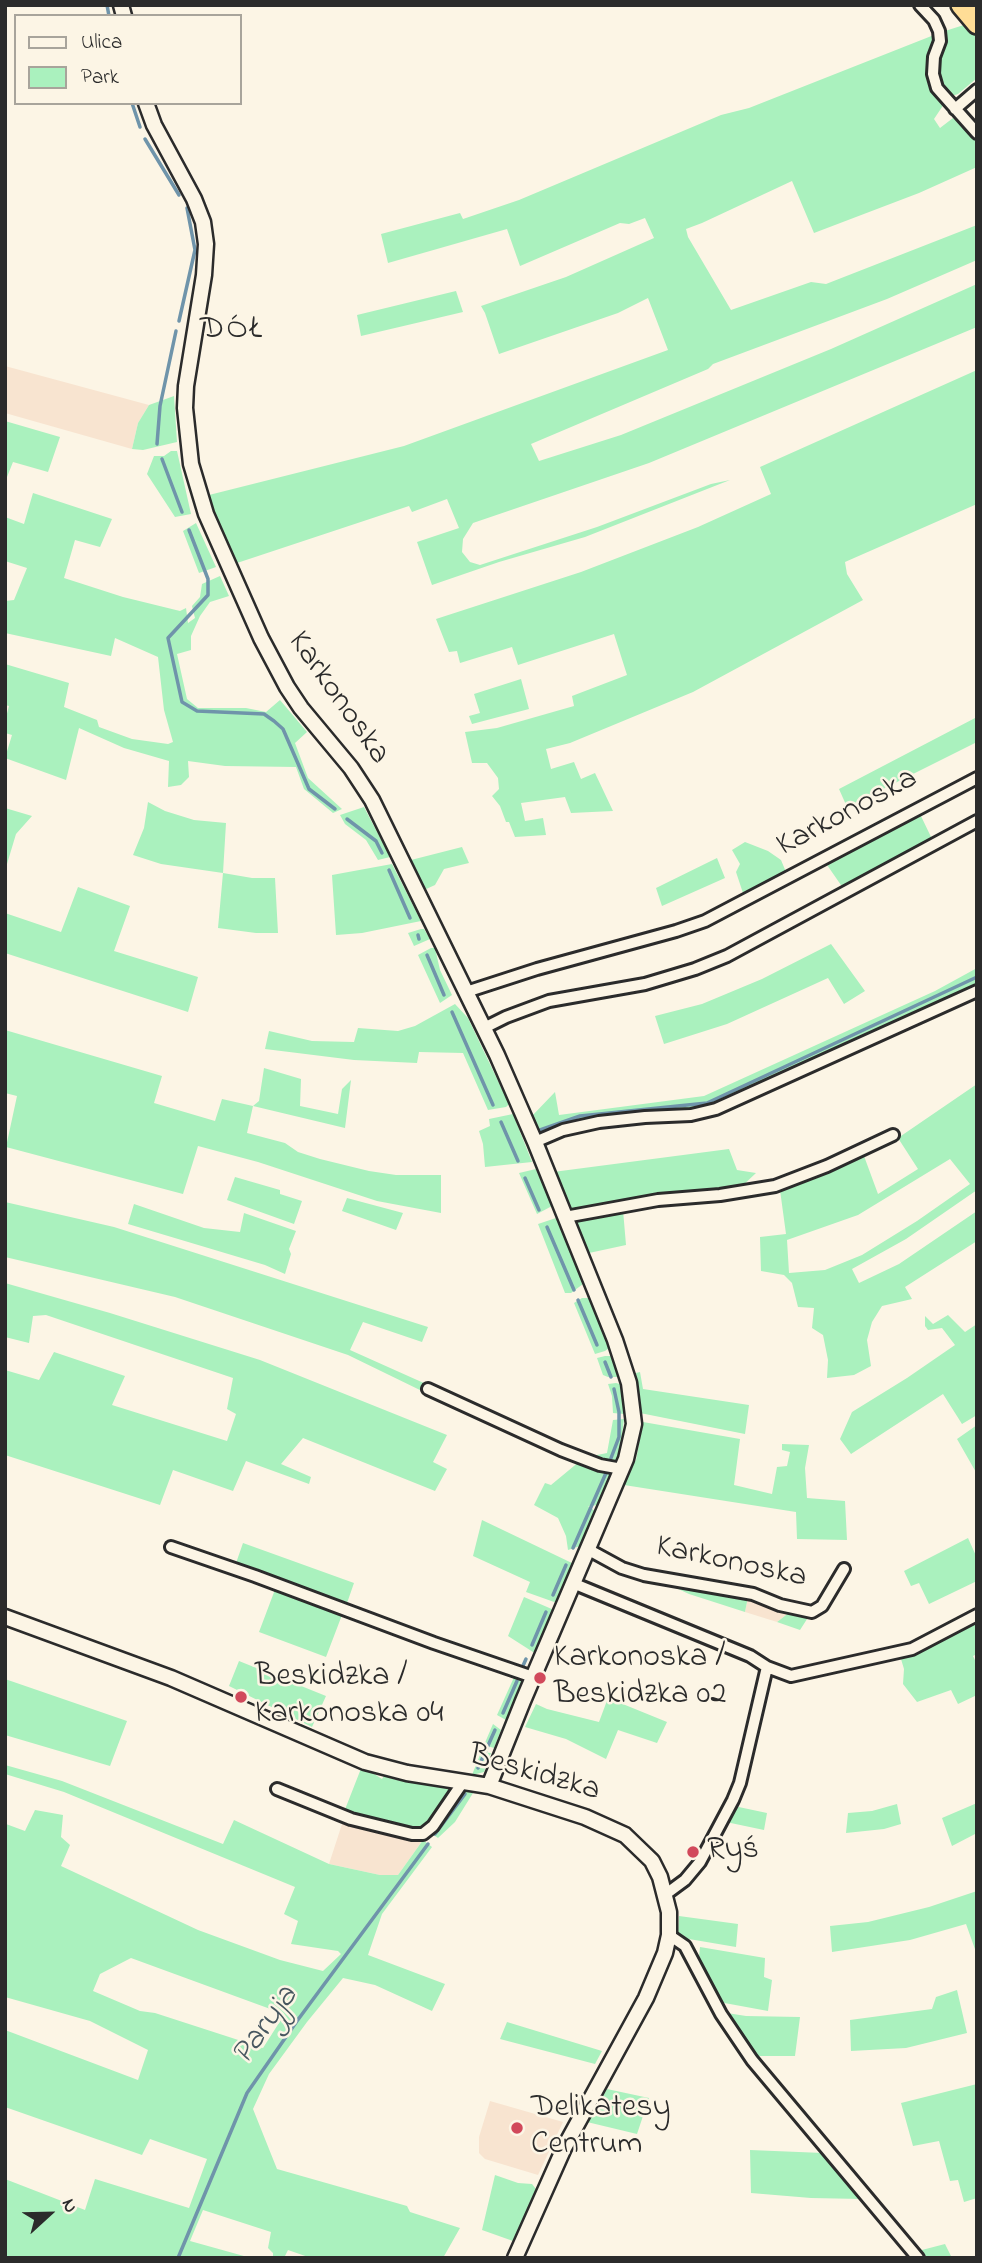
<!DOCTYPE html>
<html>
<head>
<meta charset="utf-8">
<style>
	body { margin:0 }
	#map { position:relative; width:982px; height:2263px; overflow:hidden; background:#fcf5e5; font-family:"Indie Flower",sans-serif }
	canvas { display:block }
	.frame { position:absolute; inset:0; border:7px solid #2b2b2b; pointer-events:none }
	.legend { position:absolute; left:14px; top:14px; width:228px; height:91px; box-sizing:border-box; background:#fcf5e5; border:2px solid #a8a49b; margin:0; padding:9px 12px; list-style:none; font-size:21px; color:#2b2b2b }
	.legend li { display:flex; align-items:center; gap:14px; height:35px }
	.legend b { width:35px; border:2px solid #a8a49b }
	.north { position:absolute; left:14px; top:2179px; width:70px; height:70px; -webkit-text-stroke:5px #fcf5e5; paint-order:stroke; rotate:68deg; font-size:19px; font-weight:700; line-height:28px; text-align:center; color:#2b2b2b }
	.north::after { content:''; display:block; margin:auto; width:24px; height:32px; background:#2b2b2b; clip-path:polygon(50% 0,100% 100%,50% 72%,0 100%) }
</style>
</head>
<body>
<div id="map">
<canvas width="982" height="2263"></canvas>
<div class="frame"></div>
<ul class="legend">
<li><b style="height:9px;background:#fcf5e5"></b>Ulica</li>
<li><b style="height:19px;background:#aaf1be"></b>Park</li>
</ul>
<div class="north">N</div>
</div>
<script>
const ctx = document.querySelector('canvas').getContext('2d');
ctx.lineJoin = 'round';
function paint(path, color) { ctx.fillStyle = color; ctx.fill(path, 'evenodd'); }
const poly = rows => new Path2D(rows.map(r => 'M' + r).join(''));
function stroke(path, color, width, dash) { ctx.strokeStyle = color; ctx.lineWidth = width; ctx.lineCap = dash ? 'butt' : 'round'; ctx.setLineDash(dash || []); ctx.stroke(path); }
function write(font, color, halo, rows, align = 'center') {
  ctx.font = font + ' "Indie Flower",sans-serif'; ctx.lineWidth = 5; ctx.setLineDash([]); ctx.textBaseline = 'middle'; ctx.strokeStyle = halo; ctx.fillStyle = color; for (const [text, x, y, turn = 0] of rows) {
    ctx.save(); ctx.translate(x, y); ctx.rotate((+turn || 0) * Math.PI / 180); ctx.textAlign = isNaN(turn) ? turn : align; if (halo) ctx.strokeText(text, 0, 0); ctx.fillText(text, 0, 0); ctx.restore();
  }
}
const built = poly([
	[5,366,149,405,138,423,132,449,5,413],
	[748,1597,790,1612,777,1622,745,1612],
	[343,1821,377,1830,423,1840,398,1875,380,1875,329,1864],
	[490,2101,563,2122,538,2175,485,2159,479,2153,479,2137]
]);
const green = poly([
	[967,24,977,35,977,78,958,94,952,96,940,80,939,66,945,31],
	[934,35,927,65,928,80,944,104,934,119,940,128,953,118,977,137,977,167,919,193,814,233,792,181,702,223,686,229,688,237,731,310,811,282,826,284,977,225,977,260,887,299,713,364,708,369,531,444,539,461,621,435,831,349,977,284,977,327,649,463,473,523,463,539,462,552,470,562,480,565,597,527,711,484,730,480,585,537,499,562,432,585,417,542,459,528,447,499,412,512,409,506,234,564,205,496,404,446,668,350,648,298,618,313,499,354,485,313,481,306,566,277,654,238,645,218,629,224,620,223,520,266,507,229,388,263,381,234,460,213,463,219,519,200,721,115,749,108],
	[456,291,463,312,361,336,357,315],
	[977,370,977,504,845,562,847,574,863,600,693,692,570,743,546,749,551,769,574,762,581,779,595,773,613,811,571,813,565,797,521,803,525,821,543,818,546,835,515,837,509,822,506,822,500,806,492,796,499,789,498,778,487,763,472,763,465,732,497,728,574,706,572,696,627,675,614,634,518,665,512,647,460,663,457,651,449,652,436,619,581,572,698,527,771,494,760,467],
	[174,396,177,442,143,450,132,449,138,423,149,405],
	[5,421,60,437,48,472,13,462,5,482],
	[171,451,177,451,191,514,175,517,147,474,154,456,164,456],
	[33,493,112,519,100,547,75,540,64,578,123,597,180,611,186,608,188,623,195,618,192,606,200,597,202,584,220,576,229,596,210,602,200,616,191,636,191,650,177,654,187,699,198,708,246,708,266,712,280,700,307,732,295,743,308,778,342,809,333,813,304,789,296,767,225,766,188,761,189,777,181,785,168,787,169,761,124,748,79,728,66,780,5,758,12,735,5,733,5,721,9,706,5,705,5,664,69,683,64,707,97,720,99,727,132,739,168,744,173,742,164,710,158,657,115,638,111,656,5,633,5,601,14,600,27,568,5,561,5,517,24,524],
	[196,523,216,567,199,573,183,531],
	[521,679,529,709,472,724,469,716,480,713,474,694],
	[977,717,977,742,847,807,839,789],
	[148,802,165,811,194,820,226,823,223,873,252,878,275,878,278,933,256,933,218,928,223,873,161,864,133,855,144,828],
	[364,807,390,857,378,860,366,840,345,824,340,815],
	[5,808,32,816,16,834,7,864,5,863],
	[920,814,932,839,843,888,825,862],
	[745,842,768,851,781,860,786,872,744,896,736,872,740,864,732,850],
	[462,847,469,863,444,869,435,885,424,890,411,860],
	[717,858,725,878,662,906,656,888],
	[392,864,421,921,362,933,336,935,332,875],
	[78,887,130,906,114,951,198,977,188,1012,5,953,5,913,61,932],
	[421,929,424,929,430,939,414,946,408,933],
	[831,944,865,991,844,1004,828,978,727,1024,664,1044,655,1016,702,1004,762,979],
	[431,948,435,948,440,970,452,995,440,1003,418,955],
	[977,968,977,987,708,1108,538,1135,531,1117,555,1092,559,1115,704,1096,935,991],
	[455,1004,468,1018,509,1104,506,1107,488,1110,463,1053,419,1052,417,1063,354,1060,265,1049,269,1031,312,1041,354,1042,358,1028,398,1031,415,1026],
	[5,1030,162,1076,154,1103,215,1121,222,1099,253,1106,259,1101,264,1068,301,1079,300,1106,338,1114,342,1089,351,1080,345,1128,253,1106,247,1133,285,1143,298,1152,320,1159,369,1171,396,1175,441,1175,441,1213,377,1201,258,1162,198,1146,183,1194,6,1147,17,1096,5,1093],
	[977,1084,977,1190,906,1239,852,1269,859,1283,899,1264,977,1211,977,1241,905,1287,912,1299,882,1306,872,1322,867,1340,871,1366,854,1375,827,1378,828,1360,823,1335,812,1328,814,1308,798,1307,792,1283,784,1275,761,1271,760,1237,786,1234,780,1190,819,1176,864,1156,878,1194,918,1169,898,1138],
	[950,1159,970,1184,917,1221,862,1255,825,1270,789,1273,787,1240,858,1215],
	[513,1114,532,1162,485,1167,483,1144,479,1131,490,1126,489,1119],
	[729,1149,737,1170,756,1173,739,1189,570,1211,553,1172],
	[536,1169,552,1206,537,1214,519,1173],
	[235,1177,280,1190,280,1194,302,1201,294,1224,227,1200],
	[347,1198,403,1213,396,1230,342,1211],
	[5,1202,114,1227,428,1327,422,1342,363,1322,350,1350,426,1384,424,1392,348,1355,175,1297,5,1257],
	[134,1204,204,1228,240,1232,244,1213,296,1231,289,1249,291,1254,285,1274,265,1265,128,1224],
	[623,1210,626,1245,589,1253,574,1224,576,1218],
	[556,1218,583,1284,571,1293,565,1293,538,1224],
	[5,1283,110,1313,260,1360,447,1435,433,1462,447,1469,435,1491,303,1438,281,1464,311,1477,309,1484,246,1461,233,1491,173,1470,160,1505,5,1455,5,1370,39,1380,54,1352,125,1376,112,1405,227,1441,236,1414,227,1409,233,1378,46,1315,33,1316,29,1343,5,1337],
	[582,1298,589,1298,609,1348,605,1351,595,1354,574,1303],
	[948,1315,965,1332,977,1324,977,1415,962,1424,943,1394,851,1454,840,1439,852,1412,907,1378,955,1345,942,1328,928,1330,925,1326,925,1316,933,1324],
	[605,1356,611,1356,618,1377,608,1377,603,1375,597,1358],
	[640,1372,643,1389,749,1405,745,1434,640,1413,632,1374],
	[616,1383,620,1384,624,1414,613,1413,612,1396,608,1384],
	[624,1419,620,1451,615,1464,594,1460,597,1455,607,1453,613,1420],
	[643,1422,740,1439,734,1485,772,1494,777,1467,787,1466,790,1452,782,1450,782,1444,809,1445,805,1468,807,1498,845,1501,847,1540,797,1539,796,1512,624,1485,631,1465,636,1460],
	[977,1425,977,1474,957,1439],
	[580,1461,612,1472,599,1505,588,1506,595,1511,580,1546,568,1550,566,1536,558,1518,534,1505,545,1483,551,1485],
	[482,1520,574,1564,557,1603,526,1592,530,1582,473,1556],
	[968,1538,977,1558,977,1581,929,1604,919,1583,911,1586,904,1571],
	[243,1543,354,1583,346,1606,235,1566],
	[681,1585,748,1597,745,1612,689,1594,674,1587],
	[276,1587,342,1615,326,1657,259,1632],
	[524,1597,554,1610,536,1652,533,1652,508,1636],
	[790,1612,809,1616,800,1630,777,1622],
	[977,1620,977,1654,973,1656,977,1664,977,1695,958,1704,951,1690,917,1702,903,1684,904,1669,901,1659],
	[239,1661,326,1696,312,1727,229,1686],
	[515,1675,523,1680,506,1720,497,1715],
	[5,1679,127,1721,110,1766,5,1735],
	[608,1698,667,1722,657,1743,618,1730,606,1759,566,1739,525,1727,536,1704,547,1709,599,1722],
	[493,1724,501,1730,494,1748,484,1745],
	[481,1752,491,1753,484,1772,472,1775],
	[5,1765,62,1781,223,1844,234,1820,329,1864,380,1875,398,1875,423,1840,432,1847,382,1914,368,1955,445,1984,432,2011,375,1985,343,1978,307,2022,269,2074,253,2109,277,2169,407,2206,410,2212,460,2228,443,2258,311,2258,288,2250,284,2258,273,2258,273,2253,268,2248,271,2232,203,2210,190,2241,251,2258,5,2258,5,2179,85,2210,95,2179,189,2208,207,2159,150,2139,142,2155,5,2107,5,2030,138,2080,148,2050,90,2021,5,1997,6,1824,25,1831,35,1810,63,1815,61,1837,70,1845,61,1866,198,1930,280,1960,323,1971,341,1954,338,1951,291,1944,298,1921,284,1914,295,1887,64,1792,5,1774],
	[131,1958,284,2014,284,2015,263,2048,155,2013,140,2011,93,1991,100,1974],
	[362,1766,382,1779,384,1776,393,1779,449,1786,449,1792,427,1825,418,1830,344,1812],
	[464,1791,473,1793,455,1822,438,1838,432,1834],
	[977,1803,977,1833,952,1846,942,1818],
	[897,1804,901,1824,884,1829,846,1833,848,1813,872,1811],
	[734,1806,767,1813,764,1830,726,1822],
	[977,1891,976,1952,966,1924,910,1940,832,1952,830,1926,868,1922,929,1907],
	[679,1916,738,1924,736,1947,683,1938,678,1935],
	[700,1947,765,1958,764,1977,772,1980,768,2011,719,2002,699,1957],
	[957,1990,967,2033,906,2048,851,2051,850,2020,932,2009,936,1997],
	[727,2013,746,2016,800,2017,795,2056,755,2056],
	[507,2022,602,2051,595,2064,500,2039],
	[977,2084,977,2198,964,2202,958,2180,950,2181,939,2141,913,2146,901,2103],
	[607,2089,649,2098,637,2134,587,2122],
	[750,2150,823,2153,862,2199,811,2198,751,2193],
	[495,2175,518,2183,532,2184,536,2189,513,2241,482,2230],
	[945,2244,952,2258,924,2258,918,2251]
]);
const stream = poly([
	[107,5,109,16],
	[132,103,140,127],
	[145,139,179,195],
	[179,321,195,250,187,208],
	[157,444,160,406,176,331],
	[162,459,182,512],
	[189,530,208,579,208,595,168,638,182,702,197,711,264,714,274,721,283,729,309,789,335,809],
	[347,819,376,841,382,853],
	[389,870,410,918],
	[418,935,419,939],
	[427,955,444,995],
	[452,1012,493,1105],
	[501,1122,518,1161],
	[540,1130,580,1116,707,1103,977,977],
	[525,1178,539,1210],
	[547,1227,574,1290],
	[578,1300,597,1345],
	[605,1362,611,1377],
	[611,1458,619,1437,619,1412,614,1389],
	[573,1548,606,1473],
	[553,1595,566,1565],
	[532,1645,546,1612],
	[522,1668,526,1659],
	[503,1713,517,1681],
	[478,1768,495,1730],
	[435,1834,465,1794],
	[178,2258,247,2093,297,2021,428,1844]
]);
const street = poly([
	[920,5,934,20,939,31,940,41,934,57,933,74,937,88,977,133],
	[955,109,977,90],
	[466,992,537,969,676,931,705,921,977,778],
	[484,1028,506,1017,549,1001,645,984,695,969,727,956,977,821],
	[535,1142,563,1130,599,1122,645,1117,691,1115,716,1109,977,991],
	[565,1217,658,1200,720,1195,775,1186,827,1166,893,1135],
	[428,1389,561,1450,600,1465,622,1469],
	[171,1547,255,1576,434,1643,533,1677],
	[589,1550,622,1568,644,1575,753,1594,780,1605,812,1612,822,1606,844,1569],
	[575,1584,750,1656,767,1667,791,1676,912,1649,977,1615],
	[277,1789,351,1819,412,1834,423,1834,433,1826,463,1782],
	[666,1894,685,1880,700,1862,733,1800,740,1783,767,1667],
	[669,1935,685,1946,721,2014,752,2060,918,2258]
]);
const secondary = poly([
	[121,5,124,16],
	[146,103,154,125,194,199,203,222,206,244,204,275,186,386,185,408,191,464,206,514,261,638,287,687,301,708,351,768,372,800,497,1055,535,1142,615,1340,629,1383,634,1424,626,1459,523,1701,489,1786],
	[5,1617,171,1678,365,1762,407,1773,489,1786,585,1817,625,1835,652,1861,660,1877,669,1912,669,1935,665,1953,646,1998,564,2148,515,2258]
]);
const highway = poly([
	[961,5,977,24]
]);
const markers = [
	[540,1678,7,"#d1495b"],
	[241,1697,7,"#d1495b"],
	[693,1852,7,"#d1495b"],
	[517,2128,7,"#d1495b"]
];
const streetNames = [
	["Karkonoska",337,699,55],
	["Karkonoska",848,814,-28],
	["Karkonoska",731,1564,12],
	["Beskidzka",534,1775,16]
];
const poiNames = [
	["Karkonoska /",554,1660],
	["Beskidzka 02",554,1697],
	["Beskidzka /",255,1679],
	["Karkonoska 04",255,1716],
	["Ryś",707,1852],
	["Delikatesy",531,2110],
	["Centrum",531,2147]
];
const neighbourhoodNames = [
	["DÓŁ",232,332]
];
const waterNames = [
	["Paryja",267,2027,-54]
];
paint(built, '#f8e4d0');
paint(green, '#aaf1be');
stroke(stream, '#6f94aa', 3.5);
stroke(street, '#2b2b2b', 16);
stroke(secondary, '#2b2b2b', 19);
stroke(highway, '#2b2b2b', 24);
stroke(street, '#fcf5e5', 10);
stroke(secondary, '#fcf5e5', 14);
stroke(highway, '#ffdd96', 19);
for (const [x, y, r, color] of markers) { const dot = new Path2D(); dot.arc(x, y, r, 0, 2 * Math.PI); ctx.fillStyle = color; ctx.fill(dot); stroke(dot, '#fcf5e5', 2.5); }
write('32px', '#2b2b2b', '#fcf5e5', streetNames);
write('32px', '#2b2b2b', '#fcf5e5', poiNames, 'left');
ctx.letterSpacing = '2px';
write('33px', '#2b2b2b', '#fcf5e5', neighbourhoodNames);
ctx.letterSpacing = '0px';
write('italic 33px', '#485760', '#fcf5e5', waterNames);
</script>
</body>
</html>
